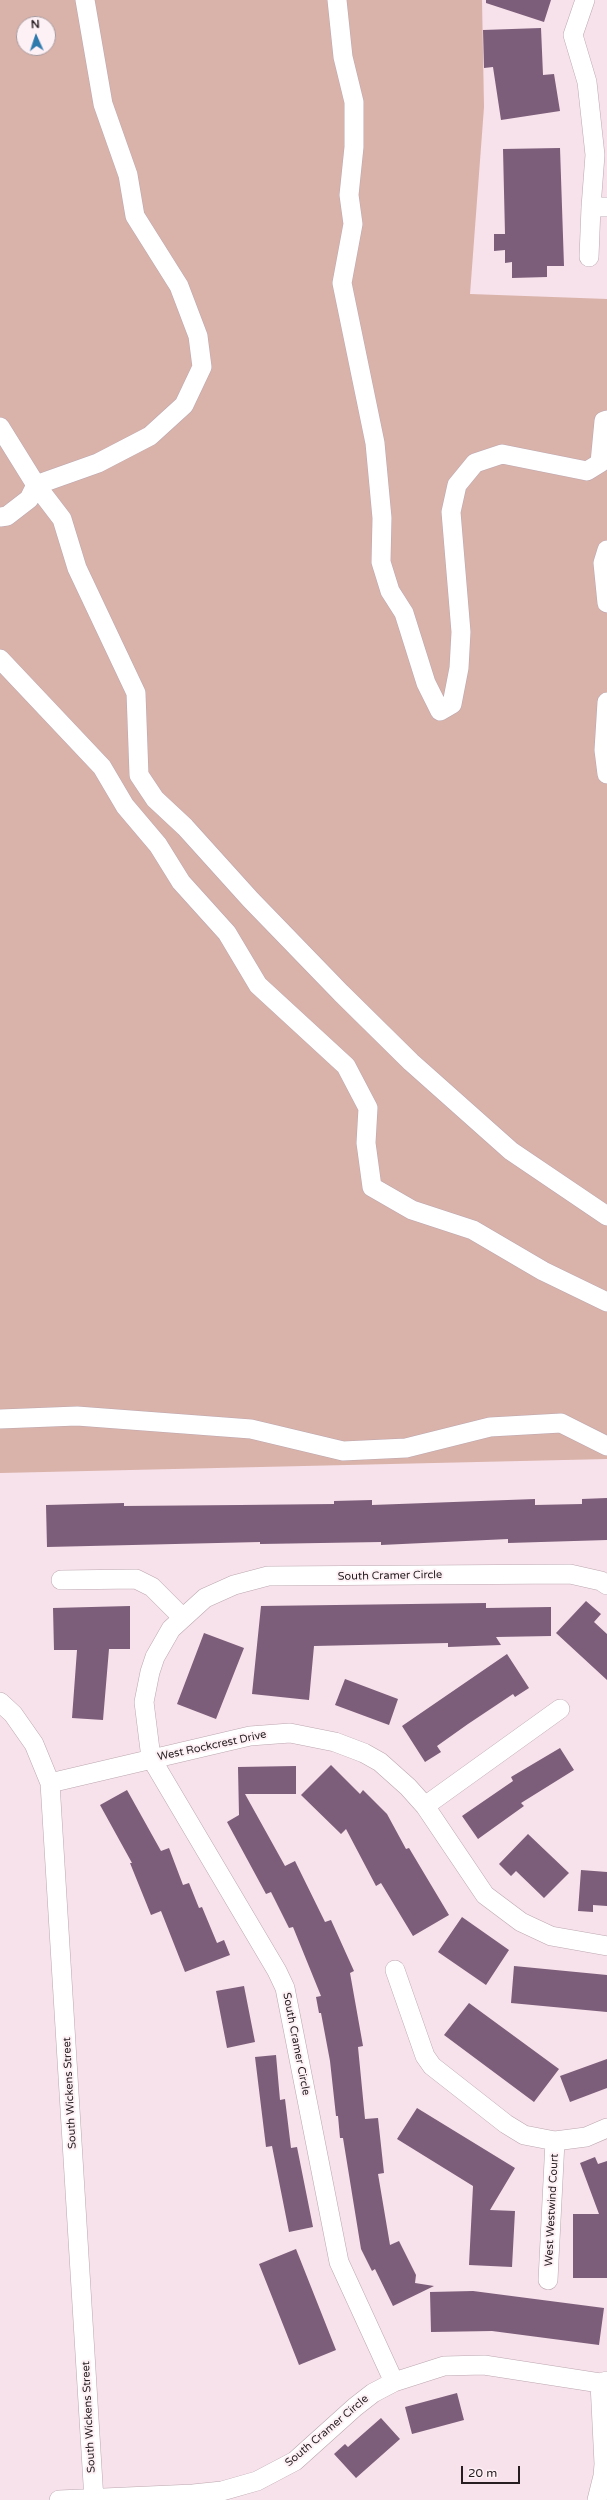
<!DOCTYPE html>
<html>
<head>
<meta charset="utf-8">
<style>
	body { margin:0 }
	#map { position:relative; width:607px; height:2500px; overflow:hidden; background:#f7e1ea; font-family:"Varela Round",sans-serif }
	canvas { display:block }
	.north { position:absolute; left:16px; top:16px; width:40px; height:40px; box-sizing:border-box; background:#fef1f6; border:1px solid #a79ca0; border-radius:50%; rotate:357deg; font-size:11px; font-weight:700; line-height:16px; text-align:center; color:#251d20 }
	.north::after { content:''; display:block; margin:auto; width:14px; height:18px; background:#2e7aad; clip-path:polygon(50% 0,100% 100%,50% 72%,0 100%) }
	.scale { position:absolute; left:461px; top:2466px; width:59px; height:18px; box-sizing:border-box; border:2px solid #251d20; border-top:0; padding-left:5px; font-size:12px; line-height:14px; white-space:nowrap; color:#251d20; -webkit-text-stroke:3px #fef1f6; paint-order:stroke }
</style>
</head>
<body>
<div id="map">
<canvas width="607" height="2500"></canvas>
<div class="north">N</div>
<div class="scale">20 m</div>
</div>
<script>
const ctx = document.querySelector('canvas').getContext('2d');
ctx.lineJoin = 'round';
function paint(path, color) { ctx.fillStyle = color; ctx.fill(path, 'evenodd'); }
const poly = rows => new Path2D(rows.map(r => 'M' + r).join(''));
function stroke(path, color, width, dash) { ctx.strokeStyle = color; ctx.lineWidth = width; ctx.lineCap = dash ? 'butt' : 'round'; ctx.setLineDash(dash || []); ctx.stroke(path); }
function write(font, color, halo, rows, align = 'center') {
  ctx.font = font + ' "Varela Round",sans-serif'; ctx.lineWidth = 4; ctx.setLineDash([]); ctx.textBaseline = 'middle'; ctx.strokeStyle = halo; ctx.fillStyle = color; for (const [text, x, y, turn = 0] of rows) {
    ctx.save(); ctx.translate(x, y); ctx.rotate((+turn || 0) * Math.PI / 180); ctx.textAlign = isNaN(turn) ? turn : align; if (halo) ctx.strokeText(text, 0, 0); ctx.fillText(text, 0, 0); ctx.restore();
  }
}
const green = poly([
	[0,0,482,0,484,107,470,294,607,299,607,1459,0,1473],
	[24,24,48,24,48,48,24,48]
]);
const building = poly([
	[486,0,551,0,544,22,486,3],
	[541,28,543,75,554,74,560,111,501,120,493,67,484,68,483,30],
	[560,148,564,266,547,266,547,277,512,278,512,262,505,263,505,250,494,251,494,234,505,234,503,149],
	[607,1498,607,1540,508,1543,508,1539,381,1545,381,1542,260,1544,260,1542,47,1547,46,1505,124,1503,124,1506,240,1505,334,1504,334,1501,372,1500,372,1505,535,1499,535,1505,582,1504,582,1499],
	[586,1601,601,1614,594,1622,607,1634,607,1680,556,1633],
	[486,1603,486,1608,551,1607,551,1636,496,1637,501,1645,448,1647,448,1643,314,1646,309,1700,252,1694,261,1606],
	[130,1606,130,1649,109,1649,103,1720,72,1718,77,1650,54,1650,53,1608],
	[204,1633,244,1648,216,1719,177,1704],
	[507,1654,529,1688,515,1697,513,1694,468,1724,437,1746,441,1752,425,1762,402,1726],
	[345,1679,398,1699,389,1725,335,1705],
	[560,1748,574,1770,521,1803,524,1806,478,1839,462,1816,513,1781,511,1777],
	[331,1765,360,1794,363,1790,387,1814,406,1849,409,1848,449,1915,413,1936,381,1883,376,1886,346,1829,341,1834,301,1795],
	[296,1766,296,1794,245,1794,285,1866,295,1861,325,1922,331,1920,354,1971,350,1973,363,2046,358,2047,365,2119,378,2118,384,2173,378,2174,390,2245,399,2241,416,2275,415,2283,434,2286,393,2306,375,2269,372,2271,361,2249,343,2138,340,2138,338,2116,336,2116,330,2061,321,2013,319,2013,316,1997,321,1996,293,1927,289,1928,271,1892,266,1894,227,1822,239,1815,238,1767],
	[127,1790,161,1851,169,1848,183,1885,189,1883,199,1908,202,1907,217,1943,224,1940,230,1955,185,1972,161,1911,151,1915,130,1863,132,1863,100,1805],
	[528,1834,569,1873,544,1898,516,1871,511,1876,499,1864],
	[581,1870,607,1872,607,1906,593,1905,593,1912,578,1911],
	[462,1917,509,1950,486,1985,438,1952],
	[514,1966,607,1975,607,2012,511,2003],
	[244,1986,255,2042,227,2048,216,1991],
	[469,2003,559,2069,534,2102,444,2035],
	[276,2055,280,2100,285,2099,291,2148,297,2147,313,2227,289,2232,272,2146,266,2147,255,2057],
	[607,2059,607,2088,570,2102,560,2076],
	[417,2108,515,2168,490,2210,515,2211,512,2267,469,2265,473,2186,397,2139],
	[595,2157,598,2164,607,2161,607,2278,573,2278,573,2214,599,2214,580,2163],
	[296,2249,336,2350,299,2365,259,2264],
	[473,2291,604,2308,599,2345,492,2331,431,2332,430,2292],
	[457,2393,464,2420,412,2434,405,2407],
	[381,2418,400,2439,356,2478,334,2454,345,2444,348,2447]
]);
const minor = poly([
	[337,0,343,57,354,102,354,147,349,195,353,224,342,283,375,443,382,518,381,562,390,591,404,613,426,683,440,711,452,704,459,668,461,632,451,512,457,485,475,463,502,454,587,471,600,463,604,421,607,420],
	[585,0,573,35,587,82,595,155,591,207],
	[589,257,591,207,607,207],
	[0,427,36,485,98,463,150,436,184,405,202,367,198,336,179,286,135,216,128,175,103,104,85,0],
	[0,517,7,516,29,499,36,485,62,519,77,568,136,693,139,775,155,799,185,827,250,899,341,993,411,1062,511,1151,607,1216],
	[607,550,603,563,607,603],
	[0,659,102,767,125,806,158,845,181,882,227,933,258,985,346,1066,368,1108,366,1143,372,1187,412,1210,473,1230,543,1271,607,1302],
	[607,702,604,750,607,774],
	[0,1419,77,1416,251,1429,343,1451,406,1448,490,1427,561,1423,607,1446],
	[61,1580,136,1579,152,1587,182,1617],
	[0,1702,13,1714,34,1744,50,1783,94,2500],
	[50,1783,250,1736,290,1733,335,1742,364,1753,380,1762,408,1787,425,1806,485,1895,521,1922,551,1936,607,1946],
	[425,1806,560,1709],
	[395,1970,425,2056,432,2066,506,2124,524,2135,555,2141,586,2137,607,2128],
	[548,2280,555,2141],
	[394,2382,339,2262,285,1988,277,1971,151,1758,144,1702,150,1672,155,1657,171,1629,205,1598,234,1585,268,1576,570,1574,601,1581,607,1585],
	[59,2500,193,2494,222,2491,257,2481,295,2461,355,2407,373,2393,394,2382,444,2366,484,2365,600,2383,607,2381],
	[597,2500,603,2476,604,2464,600,2383]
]);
const streetNames = [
	["South Cramer Circle",390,1576,-1],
	["West Rockcrest Drive",212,1746,-12],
	["South Cramer Circle",296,2044,79],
	["South Wickens Street",70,2093,-93],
	["West Westwind Court",552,2210,-87],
	["South Wickens Street",89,2417,-93],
	["South Cramer Circle",327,2431,-40]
];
paint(green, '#d9b2a9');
paint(building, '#7c5d7a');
stroke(minor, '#bca7b0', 20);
stroke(minor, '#fff', 19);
write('11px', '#251d20', '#fef1f6', streetNames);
</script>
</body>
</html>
